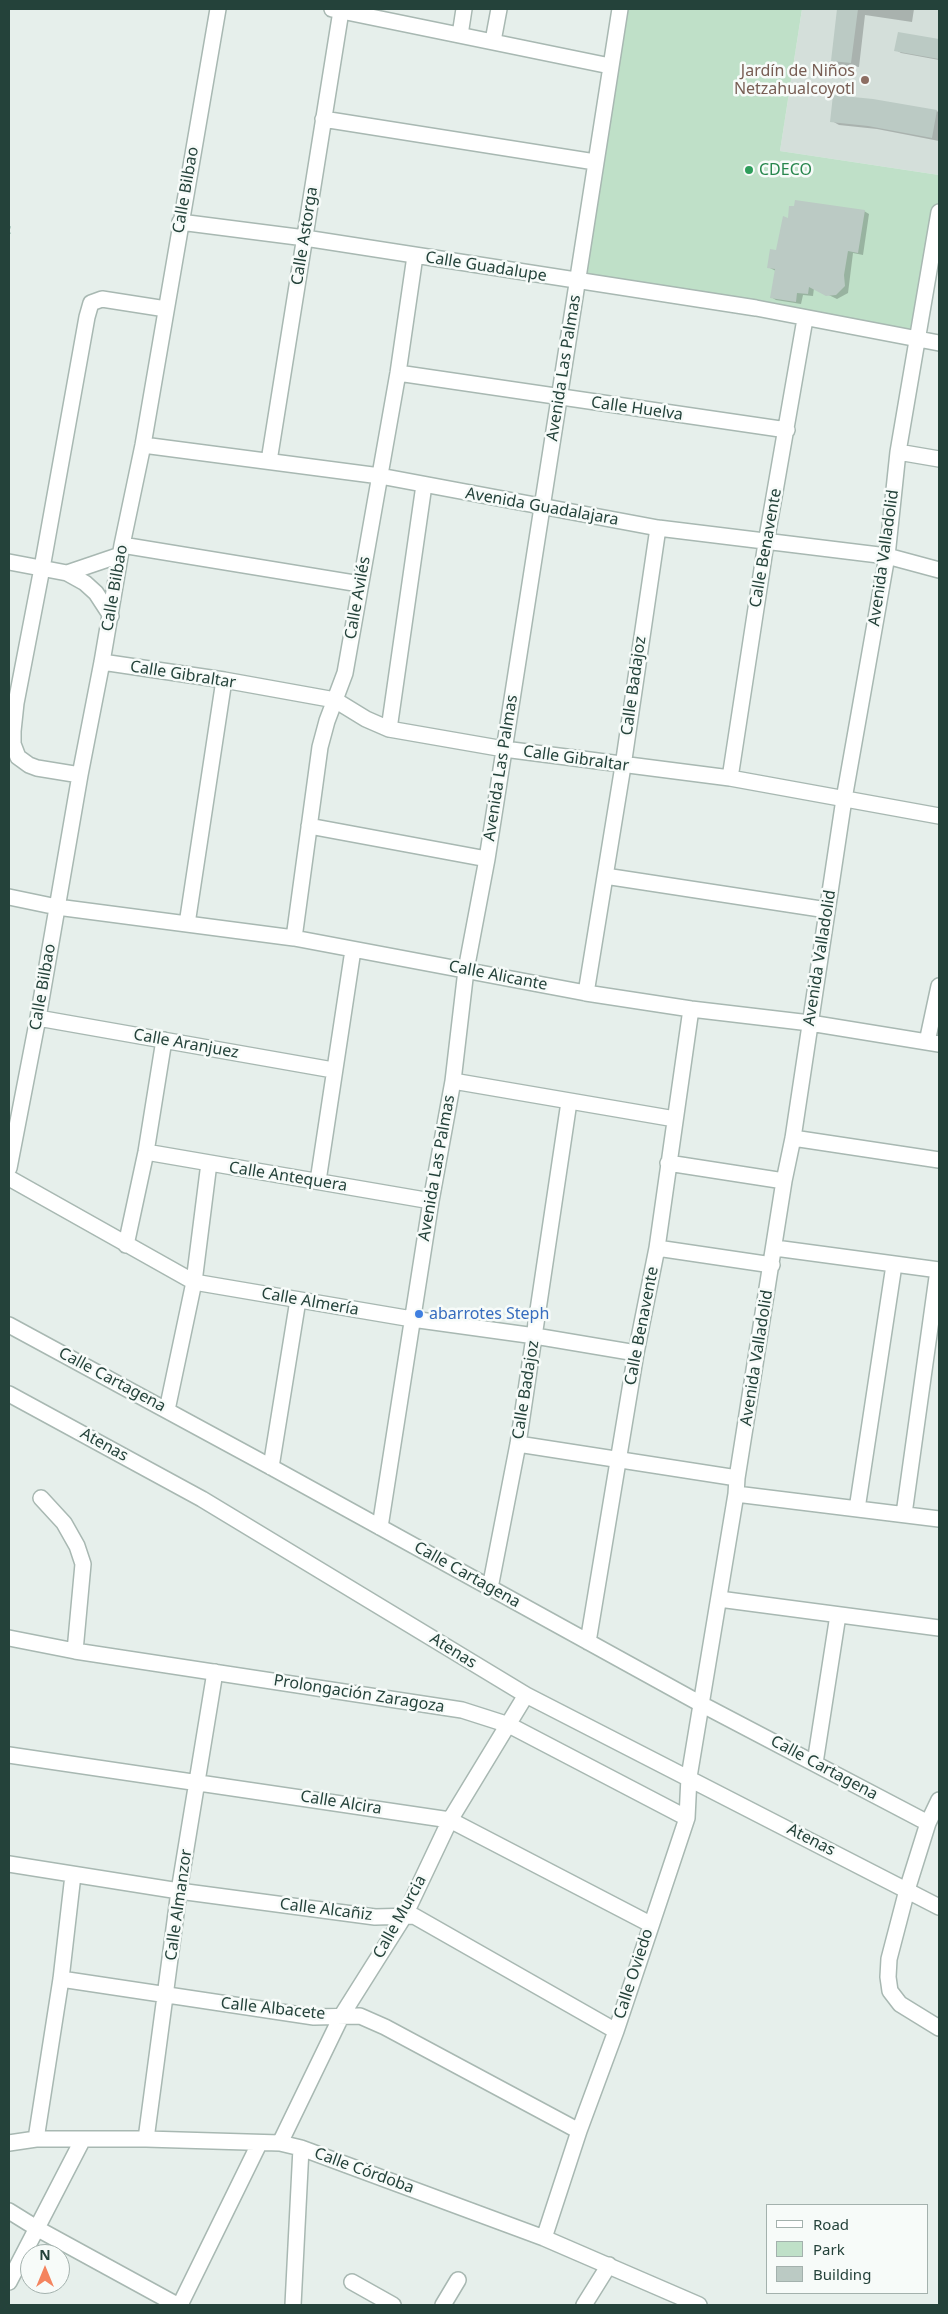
<!DOCTYPE html>
<html>
<head>
<meta charset="utf-8">
<style>
	body { margin:0 }
	#map { position:relative; width:948px; height:2314px; overflow:hidden; background:#e6efeb; font-family:"Noto Sans",sans-serif }
	canvas { display:block }
	.frame { position:absolute; inset:0; border:10px solid #24423a; pointer-events:none }
	.legend { position:absolute; left:766px; top:2204px; width:162px; height:90px; box-sizing:border-box; background:#f7fbf9; border:1px solid #a3b1ad; margin:0; padding:6px 9px; list-style:none; font-size:15px; color:#24423a }
	.legend li { display:flex; align-items:center; gap:10px; height:25px }
	.legend b { width:25px; border:1px solid #a3b1ad }
	.north { position:absolute; left:20px; top:2244px; width:50px; height:50px; box-sizing:border-box; background:#f7fbf9; border:1px solid #a3b1ad; border-radius:50%; rotate:0deg; font-size:14px; font-weight:700; line-height:20px; text-align:center; color:#24423a }
	.north::after { content:''; display:block; margin:auto; width:18px; height:22px; background:#f4845f; clip-path:polygon(50% 0,100% 100%,50% 72%,0 100%) }
</style>
</head>
<body>
<div id="map">
<canvas width="948" height="2314"></canvas>
<div class="frame"></div>
<ul class="legend">
<li><b style="height:6px;background:#fff"></b>Road</li>
<li><b style="height:14px;background:#bfe0c8"></b>Park</li>
<li><b style="height:14px;background:#bbcac4"></b>Building</li>
</ul>
<div class="north">N</div>
</div>
<script>
const ctx = document.querySelector('canvas').getContext('2d');
ctx.lineJoin = 'round';
function paint(path, color) { ctx.fillStyle = color; ctx.fill(path, 'evenodd'); }
const poly = rows => new Path2D(rows.map(r => 'M' + r).join(''));
function stroke(path, color, width, dash) { ctx.strokeStyle = color; ctx.lineWidth = width; ctx.lineCap = dash ? 'butt' : 'round'; ctx.setLineDash(dash || []); ctx.stroke(path); }
function write(font, color, halo, rows, align = 'center') {
  ctx.font = font + ' "Noto Sans",sans-serif'; ctx.lineWidth = 5; ctx.setLineDash([]); ctx.textBaseline = 'middle'; ctx.strokeStyle = halo; ctx.fillStyle = color; for (const [text, x, y, turn = 0] of rows) {
    ctx.save(); ctx.translate(x, y); ctx.rotate((+turn || 0) * Math.PI / 180); ctx.textAlign = isNaN(turn) ? turn : align; if (halo) ctx.strokeText(text, 0, 0); ctx.fillText(text, 0, 0); ctx.restore();
  }
}
const built = poly([
	[802,9,939,9,939,175,780,151]
]);
const green = poly([
	[620,9,802,9,780,151,939,175,939,212,917,339,578,281]
]);
const shadow = poly([
	[840,9,914,9,912,22,865,15,859,67,840,65,833,61],
	[899,34,939,41,939,60,901,53,896,50],
	[937,111,939,113,939,141,877,129,839,125,832,121],
	[864,211,869,214,863,255,853,253,848,293,837,299,814,288,813,296,803,295,801,304,776,300,771,297,776,271,768,267,777,251,789,219]
]);
const building = poly([
	[837,9,858,9,851,63,831,61],
	[898,32,939,39,939,59,894,51],
	[833,95,873,99,937,110,932,138,868,126,830,122],
	[795,200,865,210,858,253,848,251,844,275,845,286,836,295,826,296,809,287,808,294,797,293,796,302,770,298,775,269,767,268,770,249,776,250,783,216,788,218,789,206,794,206]
]);
const path = poly([
	[9,226,9,234]
]);
const minor = poly([
	[332,9,610,66],
	[460,35,464,9],
	[493,41,499,9],
	[323,119,595,162],
	[180,222,305,238,756,308,939,343],
	[398,373,787,430],
	[143,445,380,476,658,528,887,556,939,570],
	[898,452,939,459],
	[269,461,341,11],
	[122,545,360,584],
	[9,562,67,573,85,583,96,593,111,616],
	[67,573,120,555],
	[102,662,224,680,335,700,366,719,389,729,504,749,730,778,939,816],
	[389,729,424,485],
	[80,775,37,768,29,765,18,757,13,744,13,731,16,703,42,568,87,317,91,303,102,299,166,309],
	[730,778,766,543,805,319],
	[309,826,487,859],
	[605,876,827,910],
	[9,897,57,907,294,938,586,993,691,1009,810,1023,939,1044],
	[187,924,224,680],
	[294,938,320,747,327,721,345,673,398,373,415,256],
	[586,993,623,766,658,528],
	[38,1018,333,1070],
	[927,1042,939,986],
	[453,1081,675,1119],
	[793,1138,939,1160],
	[146,1152,431,1201],
	[668,1163,784,1181],
	[9,1168,38,1018,80,775,102,662,122,545,143,445,218,9],
	[9,1178,194,1282,412,1319,535,1336,636,1353],
	[318,1181,353,950],
	[126,1245,146,1152,164,1040],
	[657,1248,772,1265],
	[775,1248,939,1270],
	[9,1325,271,1467,701,1704,928,1823],
	[9,1394,202,1499,526,1695,939,1907],
	[167,1410,194,1282,209,1163],
	[518,1444,737,1478],
	[271,1467,298,1300],
	[736,1494,939,1519],
	[41,1498,64,1523,77,1546,83,1564,75,1651],
	[857,1509,894,1265],
	[904,1514,938,1270],
	[380,1527,431,1201,453,1081,466,970,487,859,620,9],
	[490,1588,518,1444,569,1102],
	[719,1599,939,1628],
	[9,1638,75,1651,462,1710,509,1725,687,1818],
	[588,1642,636,1353,657,1248,691,1009],
	[9,1755,450,1820,650,1924],
	[815,1763,838,1615],
	[939,1800,928,1823,907,1890,889,1959,888,1977,890,1991,900,2004,939,2028],
	[9,1864,179,1891,375,1917,414,1916,616,2031],
	[61,1979,314,2017,360,2016,385,2027,579,2131],
	[36,2139,61,1979,73,1875],
	[146,2139,179,1891,215,1672],
	[9,2143,36,2139,146,2139,280,2143,301,2148,544,2238,699,2305],
	[280,2143,342,2015,405,1915,450,1820,526,1695],
	[9,2211,38,2229,177,2305],
	[544,2238,579,2131,616,2031,687,1818,689,1777,736,1494,737,1478,784,1181,793,1138,844,799,887,556,898,452,939,212],
	[9,2282,83,2139],
	[352,2282,393,2305],
	[180,2305,259,2144],
	[293,2305,301,2148],
	[443,2305,458,2280],
	[584,2305,609,2265]
]);
const markers = [
	[865,80,5,"#8d6e63"],
	[749,170,5,"#2e9e5b"],
	[419,1314,5,"#3f7fe0"]
];
const educationNames = [
	["Jardín de Niños",855,71],
	["Netzahualcoyotl",855,89]
];
const leisureNames = [
	["CDECO",759,170]
];
const streetNames = [
	["Calle Bilbao",186,190,-80],
	["Calle Astorga",305,236,-81],
	["Calle Guadalupe",486,267,9],
	["Avenida Las Palmas",564,368,-81],
	["Calle Huelva",637,409,8],
	["Avenida Guadalajara",542,507,10],
	["Calle Benavente",766,548,-80],
	["Avenida Valladolid",884,558,-82],
	["Calle Bilbao",115,588,-80],
	["Calle Avilés",358,598,-80],
	["Calle Gibraltar",183,675,9],
	["Calle Badajoz",634,686,-82],
	["Calle Gibraltar",576,759,8],
	["Avenida Las Palmas",501,768,-81],
	["Avenida Valladolid",820,958,-81],
	["Calle Alicante",498,976,11],
	["Calle Bilbao",43,987,-80],
	["Calle Aranjuez",186,1044,10],
	["Avenida Las Palmas",437,1168,-80],
	["Calle Antequera",288,1177,9],
	["Calle Almería",310,1302,10],
	["Calle Benavente",642,1326,-79],
	["Avenida Valladolid",757,1358,-81],
	["Calle Cartagena",112,1380,28],
	["Calle Badajoz",526,1390,-81],
	["Atenas",104,1445,29],
	["Calle Cartagena",467,1575,29],
	["Atenas",453,1651,32],
	["Prolongación Zaragoza",359,1694,9],
	["Calle Cartagena",824,1768,28],
	["Calle Alcira",341,1803,9],
	["Atenas",811,1840,27],
	["Calle Almanzor",179,1905,-82],
	["Calle Alcañiz",326,1910,7],
	["Calle Murcia",400,1917,-61],
	["Calle Oviedo",634,1974,-72],
	["Calle Albacete",273,2009,6],
	["Calle Córdoba",364,2171,20]
];
const shopNames = [
	["abarrotes Steph",429,1314]
];
paint(built, '#d4dfda');
paint(green, '#bfe0c8');
paint(shadow, '#0003');
paint(building, '#bbcac4');
stroke(minor, '#a8b8b2', 18);
stroke(path, '#86b3a5', 3, [2.5, 4]);
stroke(minor, '#fff', 15);
for (const [x, y, r, color] of markers) { const dot = new Path2D(); dot.arc(x, y, r, 0, 2 * Math.PI); ctx.fillStyle = color; ctx.fill(dot); stroke(dot, '#f7fbf9', 2); }
write('16px', '#785e54', '#f7fbf9', educationNames, 'right');
write('16px', '#27864d', '#f7fbf9', leisureNames, 'left');
write('16px', '#24423a', '#f7fbf9', streetNames);
write('16px', '#366cbe', '#f7fbf9', shopNames, 'left');
</script>
</body>
</html>
